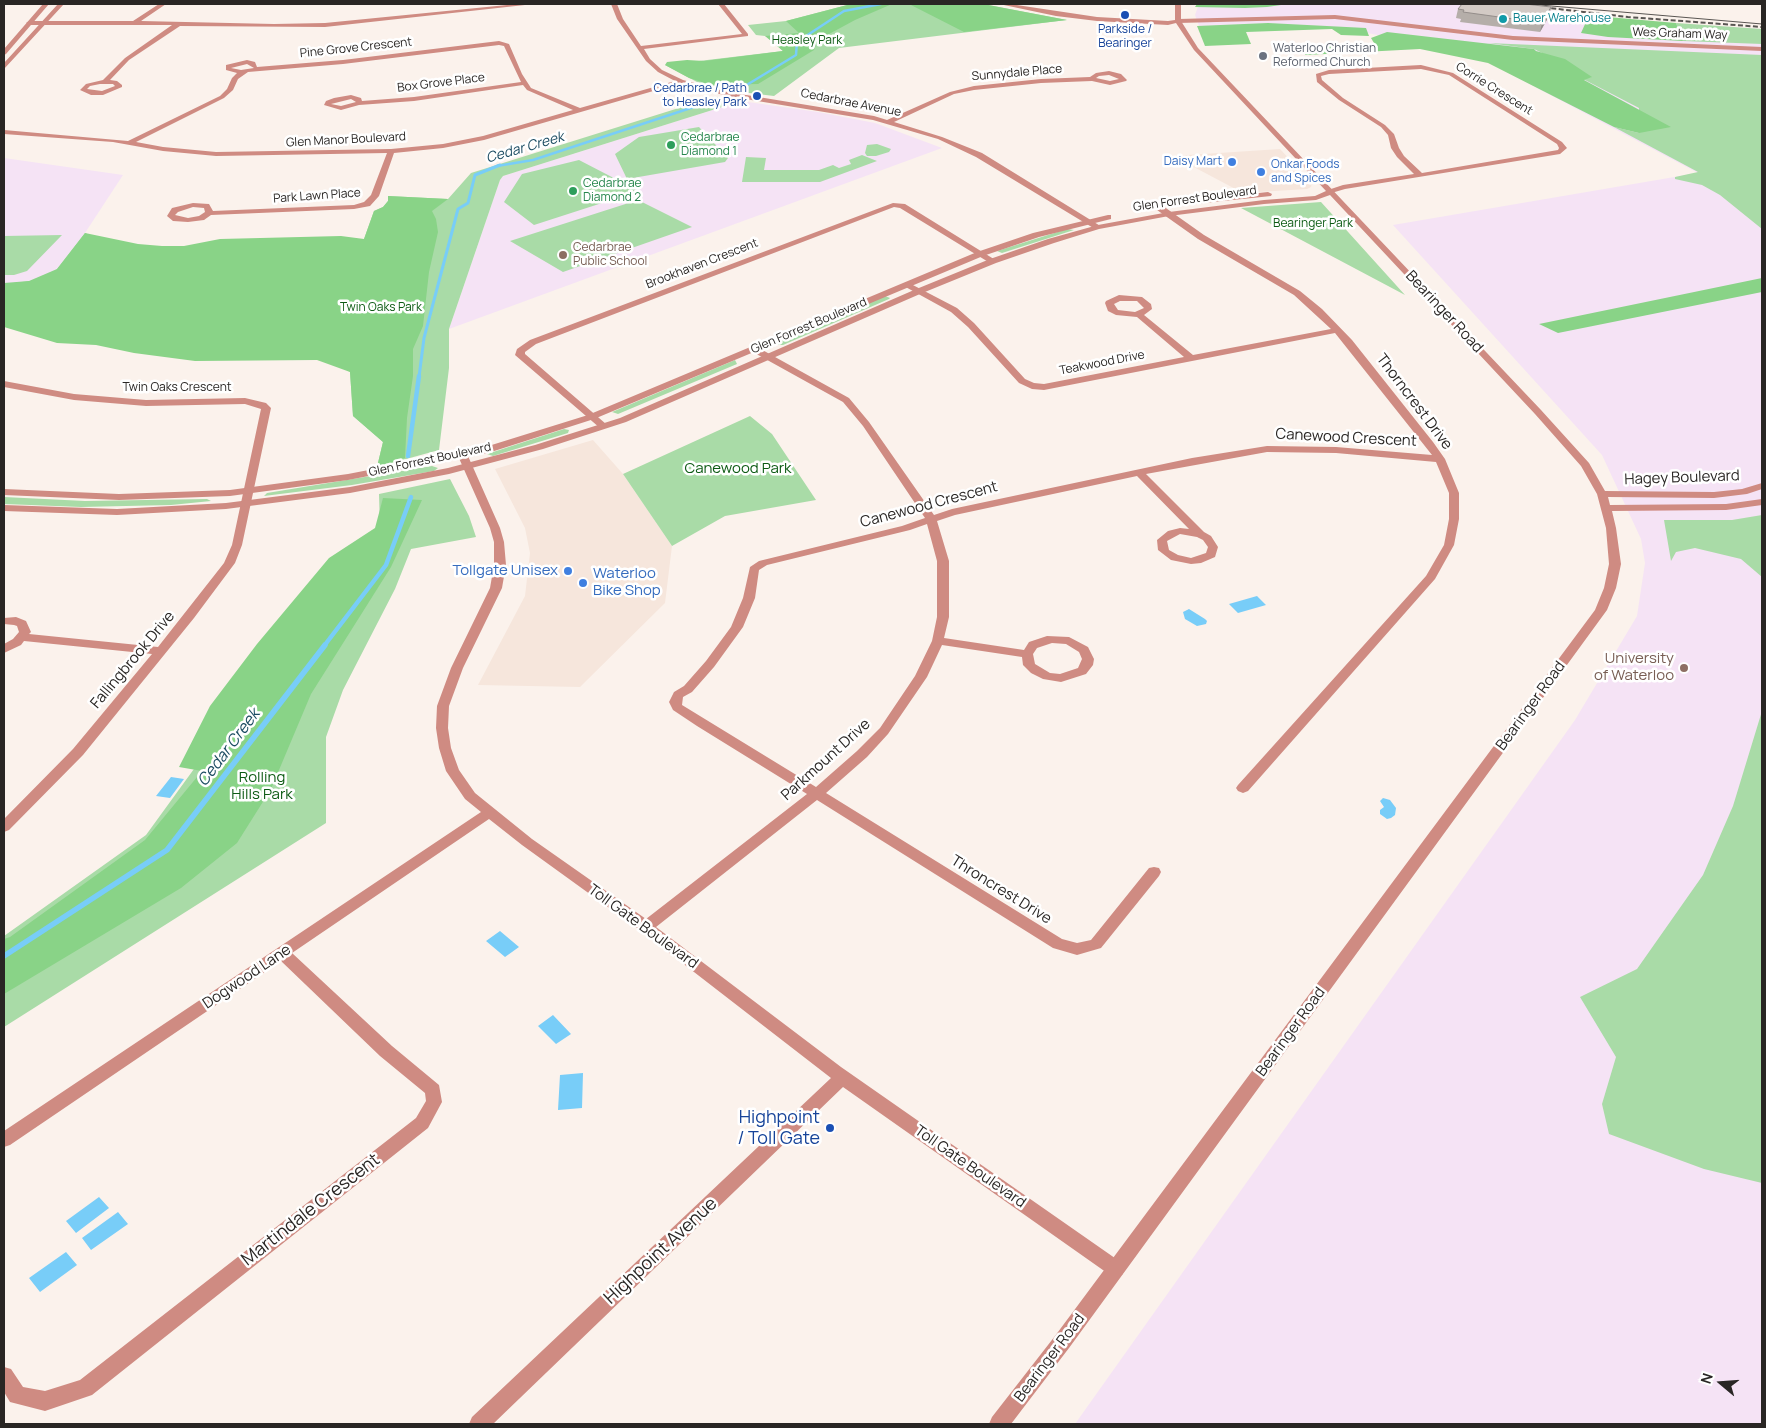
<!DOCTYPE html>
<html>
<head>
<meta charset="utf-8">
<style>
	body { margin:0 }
	#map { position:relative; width:1766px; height:1428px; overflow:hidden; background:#fbf2ec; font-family:Manrope,sans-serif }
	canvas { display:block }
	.frame { position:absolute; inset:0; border:5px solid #292624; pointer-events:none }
	.north { position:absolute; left:1696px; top:1358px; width:50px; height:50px; -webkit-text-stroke:4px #fff; paint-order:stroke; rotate:288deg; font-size:14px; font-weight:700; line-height:20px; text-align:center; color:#292624 }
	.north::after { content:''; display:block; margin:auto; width:18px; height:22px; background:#292624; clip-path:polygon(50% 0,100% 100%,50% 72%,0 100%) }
</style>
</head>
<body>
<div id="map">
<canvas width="1766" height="1428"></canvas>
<div class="frame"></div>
<div class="north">N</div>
</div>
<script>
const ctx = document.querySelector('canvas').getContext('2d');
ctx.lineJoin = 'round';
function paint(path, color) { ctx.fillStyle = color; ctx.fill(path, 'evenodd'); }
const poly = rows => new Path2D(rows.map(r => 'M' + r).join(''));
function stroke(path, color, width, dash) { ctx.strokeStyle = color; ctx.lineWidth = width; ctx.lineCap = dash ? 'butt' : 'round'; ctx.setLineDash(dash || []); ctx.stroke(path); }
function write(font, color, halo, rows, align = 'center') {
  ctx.font = font + ' Manrope,sans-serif'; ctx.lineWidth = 5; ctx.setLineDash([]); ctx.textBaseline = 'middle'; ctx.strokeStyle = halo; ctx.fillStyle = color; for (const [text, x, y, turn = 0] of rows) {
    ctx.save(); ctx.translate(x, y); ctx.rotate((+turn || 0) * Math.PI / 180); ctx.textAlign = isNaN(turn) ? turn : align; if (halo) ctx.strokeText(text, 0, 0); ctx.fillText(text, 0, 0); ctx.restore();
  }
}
const built = poly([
	[1280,149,1312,183,1311,187,1307,189,1243,193,1173,156],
	[593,440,623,474,672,546,665,603,580,687,478,685,525,596,530,553,525,528,495,469]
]);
const education = poly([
	[1199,4,1497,4,1650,22,1762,29,1762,1424,1075,1424,1575,720,1637,616,1645,563,1641,539,1602,455,1393,225,1698,173,1469,52,1335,27,1202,34,1195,15],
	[741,101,818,112,875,123,942,148,449,329,500,180,503,176],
	[4,158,123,175,85,233,54,273,39,280,4,284]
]);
const green = poly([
	[851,4,983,4,1067,20,839,48,774,96,741,92,697,82,665,65,783,51,771,39,765,36,756,35,748,25,786,21],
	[1676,23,1762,29,1762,44,1683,41],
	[1488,43,1762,55,1762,229,1720,195,1702,185,1675,179,1675,177,1698,172,1614,127,1639,133,1639,108,1583,79,1591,77,1534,49],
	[714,97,741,101,503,176,500,180,449,329,449,368,439,450,377,467,383,442,353,416,350,372,325,357,4,284,39,280,54,273,85,233,107,243,166,249,364,239,374,211,383,207,388,201,388,196,448,199,471,173],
	[699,127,728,158,725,162,627,179,615,154,639,137],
	[877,144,891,149,889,152,876,156,867,156,865,153,867,145],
	[862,155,877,161,820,182,742,182,746,157,766,158,764,170,819,170,833,165,839,168,851,164,849,160],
	[579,160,635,189,633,193,534,225,504,202,522,174],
	[638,200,692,227,563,272,510,241],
	[1321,202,1405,295,1241,208],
	[1067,229,1074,230,1002,253,997,251],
	[62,235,27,271,14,275,4,275,4,236],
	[885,296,890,298,889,299,783,345,775,345,775,343],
	[735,360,737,364,618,414,612,412],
	[750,416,772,434,816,500,725,516,672,546,623,474],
	[564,429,569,430,568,433,493,456,487,454],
	[432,466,438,468,434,471,352,485,264,496,267,493],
	[450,479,469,516,476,537,411,549,395,589,343,690,326,737,326,823,4,1027,4,936,146,835,353,550,380,528,379,494],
	[4,497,85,501,207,499,211,501,171,505,81,507,4,504],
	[1762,515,1762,577,1741,559,1695,548,1676,552,1671,561,1664,520,1732,520],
	[1762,711,1762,1183,1704,1169,1609,1134,1602,1104,1616,1057,1580,997,1637,969,1703,875,1733,806]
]);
const forest = poly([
	[851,4,892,4,855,20,818,40,814,50,758,84,711,85,689,78,665,65,667,62,687,60,704,61,783,51,765,36,799,33,786,21],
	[913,4,983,4,1067,20,964,32,911,5],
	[1197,4,1288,4,1267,7,1245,8,1195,7],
	[1585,15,1676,23,1683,41,1608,37,1581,33,1586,22,1579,21],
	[1268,23,1366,28,1369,36,1341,35,1332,29,1246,32,1251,44,1205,46,1197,26],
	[1387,32,1534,49,1536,51,1565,59,1592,77,1584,80,1671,127,1639,133,1614,127,1488,63,1420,49,1306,55,1296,48,1374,43,1371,38],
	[388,196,448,199,432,211,436,219,438,232,429,272,423,326,413,349,413,376,407,418,405,458,377,467,383,442,353,416,350,372,317,360,195,361,134,353,96,345,57,343,4,327,4,283,29,281,57,269,85,233,138,244,162,246,184,246,220,239,341,236,364,239,374,211,383,207,388,201],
	[1762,278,1762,292,1558,333,1539,324],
	[383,498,422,500,391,567,311,694,271,789,237,843,181,888,4,994,4,939,10,937,145,840,202,771,179,767,210,706,257,644,329,558,375,528]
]);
const water = poly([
	[1257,596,1266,605,1238,613,1229,604],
	[1189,609,1205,619,1207,621,1206,624,1197,626,1185,619,1183,612],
	[171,777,184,779,170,798,156,796],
	[1383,798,1390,800,1396,808,1395,815,1391,818,1387,819,1380,814,1380,810,1384,807,1380,801],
	[500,931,519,947,505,957,486,941],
	[553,1015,571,1034,556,1044,538,1026],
	[583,1073,582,1108,558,1110,560,1075],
	[99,1197,109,1208,76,1233,66,1221],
	[118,1212,128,1224,91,1250,82,1238],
	[66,1252,77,1265,40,1292,29,1278]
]);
const streamFar3 = poly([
	[740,89,796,55,797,42,844,11,881,4],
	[497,166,533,160,718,99]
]);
const streamFar2 = poly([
	[419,377,424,338,458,209,468,203,475,175,500,165]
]);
const streamFar1 = poly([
	[408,456,419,376],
	[324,646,386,565,411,497]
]);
const stream = poly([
	[4,956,167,850,325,645]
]);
const minor = poly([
	[159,4,166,4,141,21,274,24,325,23,517,4,534,4,325,27,180,26,129,60,110,80,117,81,122,85,122,87,103,95,91,95,80,90,86,84,103,80,125,58,172,25,29,25,26,23,29,21,133,21,159,4],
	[100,84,113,84,115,86,102,91,87,89,90,86,100,84],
	[611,4,617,4,623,19,641,46,742,34,718,4,724,4,748,34,748,36,644,49,650,59,662,70,683,80,728,92,874,116,887,120,950,92,974,86,1041,79,1090,77,1096,73,1109,71,1121,74,1127,80,1126,81,1110,85,1092,81,1041,83,974,90,954,94,894,122,942,137,982,153,1102,227,1095,229,976,157,938,139,873,120,727,96,681,83,484,140,443,148,394,153,379,196,370,206,354,209,211,215,204,220,188,222,173,221,167,216,172,208,193,203,209,204,213,211,354,205,364,202,371,195,387,153,216,156,163,151,113,142,4,134,4,130,128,141,220,96,227,89,232,78,237,73,226,70,226,65,247,60,255,62,257,67,343,60,499,41,509,44,522,74,531,88,580,108,675,81,658,72,646,61,617,19,611,4],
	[499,45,504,46,521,82,414,97,362,101,361,98,351,95,334,98,326,101,324,105,341,110,359,105,414,101,523,85,527,90,573,110,483,136,443,144,391,149,216,152,163,147,136,142,224,98,233,90,238,79,248,72,343,64,499,45],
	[247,64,254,68,241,70,231,68,247,64],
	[1109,75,1119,79,1110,81,1096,78,1099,76,1109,75],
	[351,99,356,102,341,106,331,104,351,99],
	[193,207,204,208,205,212,199,216,188,218,175,215,178,212,193,207],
	[1335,15,1513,36,1762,47,1762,51,1513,40,1335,19,1178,23,1175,21,1178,19,1335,15],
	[1421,65,1453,73,1562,142,1567,148,1560,154,1345,189,1328,194,1328,190,1343,185,1414,174,1397,157,1391,148,1388,135,1381,127,1339,100,1317,82,1316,74,1329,70,1421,65],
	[1421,69,1449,75,1557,144,1559,148,1558,150,1422,173,1404,156,1399,148,1394,134,1385,125,1343,98,1322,80,1321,76,1329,74,1421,69],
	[893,203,905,204,997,261,990,263,900,208,894,207,536,344,525,352,525,354,606,424,608,426,603,429,600,428,515,355,517,349,530,340,893,203],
	[1157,206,1163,206,1204,235,1300,291,1322,309,1352,340,1433,442,1445,459,1459,493,1459,519,1454,545,1435,579,1248,791,1243,793,1238,791,1236,788,1238,785,1426,576,1444,545,1449,519,1449,493,1436,462,1336,453,1267,452,1146,474,1204,532,1211,536,1218,547,1215,557,1201,563,1191,564,1171,560,1158,550,1157,540,1168,531,1180,528,1189,529,1137,476,955,515,937,521,949,561,949,617,944,638,1024,650,1029,642,1047,636,1069,637,1088,647,1094,659,1093,665,1086,674,1061,682,1043,679,1031,673,1023,665,1022,657,942,645,927,677,888,734,867,757,826,793,1062,939,1077,943,1091,940,1149,868,1154,867,1159,868,1161,872,1159,876,1101,948,1077,955,1053,948,817,800,656,927,841,1067,1122,1263,1125,1269,1122,1275,1116,1277,1110,1275,843,1087,493,1424,469,1424,472,1417,831,1078,641,931,522,845,489,819,292,953,392,1046,439,1085,442,1102,428,1128,92,1395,45,1411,10,1402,4,1392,4,1367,11,1369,23,1387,45,1391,80,1380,416,1118,426,1101,425,1093,380,1056,281,961,10,1145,4,1147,4,1131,481,812,465,799,446,771,439,748,436,728,437,706,451,668,490,588,494,565,494,542,490,528,458,456,459,454,467,454,468,456,500,528,504,542,506,565,502,588,463,668,449,706,448,728,451,748,459,770,475,793,532,839,646,919,807,794,697,726,673,710,669,702,674,692,684,686,706,661,731,627,743,598,750,567,759,561,902,526,925,518,863,426,843,402,751,351,751,347,757,347,849,398,869,422,934,515,952,509,1192,458,1267,446,1336,447,1432,455,1335,333,1044,390,1032,389,1019,383,968,327,951,312,902,285,909,283,957,308,974,323,1025,379,1034,383,1044,384,1184,357,1137,317,1116,315,1108,311,1105,303,1106,301,1119,295,1142,297,1151,304,1152,309,1144,315,1193,355,1331,329,1294,295,1198,239,1157,210,1157,206],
	[1120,301,1137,301,1144,308,1135,312,1118,310,1114,304,1120,301],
	[927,524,937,561,937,617,932,641,915,676,880,728,857,751,816,787,682,705,683,697,692,692,714,667,743,627,755,598,759,570,767,565,910,530,927,524],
	[1180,534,1197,537,1203,540,1208,547,1206,553,1191,558,1178,555,1169,550,1167,541,1180,534],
	[1052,643,1066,644,1079,652,1082,659,1078,668,1060,674,1050,673,1035,664,1033,654,1037,648,1052,643],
	[4,381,74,394,146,400,245,398,266,403,271,408,242,545,235,563,194,618,83,755,9,830,4,832,4,819,73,749,152,654,24,641,21,645,4,653,4,644,13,639,19,632,17,626,14,625,4,624,4,618,16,617,26,621,31,632,29,634,158,647,224,563,232,545,261,409,245,404,146,406,74,400,4,387,4,381]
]);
const tertiary = poly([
	[43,4,49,4,6,54,4,55,4,49,43,4],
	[58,4,64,4,4,69,4,63,58,4],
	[999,4,1010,4,1097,17,1168,21,1175,20,1175,4,1181,4,1181,21,1198,48,1541,410,1589,463,1605,491,1714,492,1742,489,1762,483,1762,489,1747,494,1714,498,1608,497,1610,505,1726,504,1762,499,1762,505,1726,510,1612,511,1616,528,1621,564,1616,588,1607,610,1069,1348,1011,1424,989,1424,992,1417,1055,1336,1595,610,1604,588,1609,564,1606,528,1597,494,1581,466,1535,414,1330,195,1316,200,1264,204,1169,216,1099,229,1054,243,996,263,920,294,626,422,543,449,449,474,350,493,226,509,117,515,4,511,4,505,117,509,226,503,350,487,448,468,535,445,620,418,914,290,990,259,1048,239,1098,225,1169,212,1264,200,1315,196,1326,191,1194,50,1176,23,1168,25,1097,21,1056,16,999,4],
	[1268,192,1272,194,1271,196,1194,204,1190,202,1194,200,1268,192],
	[1108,215,1111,215,1111,219,1039,237,983,256,594,419,488,453,348,480,230,496,119,500,4,495,4,489,119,494,230,490,348,474,482,448,588,415,977,252,1033,233,1108,215]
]);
const tram = poly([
	[1528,4,1762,24]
]);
const rail = poly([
	[1514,4,1628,17,1762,27]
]);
const wall = poly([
	[1551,7,1549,16,1540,32,1460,22,1461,19,1456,18,1458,9]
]);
const shadedWall = poly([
	[1551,7,1549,16,1540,32,1542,23]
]);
const building = poly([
	[1462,4,1525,4,1551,7,1542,23,1463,12,1464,10,1458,9,1462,4]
]);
const markers = [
	[1125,15,5,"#1a4fb4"],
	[1503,19,5,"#0f9aa8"],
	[1263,56,5,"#6b7280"],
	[757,96,5,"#1a4fb4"],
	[671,145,5,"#2e9e5b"],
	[1232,162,5,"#3f7fe0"],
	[1261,172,5,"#3f7fe0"],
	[573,191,5,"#2e9e5b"],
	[563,255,5,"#8d6e63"],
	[568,571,5,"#3f7fe0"],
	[583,583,5,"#3f7fe0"],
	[1684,668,5,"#8d6e63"],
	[830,1128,5,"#1a4fb4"]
];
const farCulturenames = [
	["Bauer Warehouse",1513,19]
];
const farTransitnames = [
	["Parkside /",1125,30],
	["Bearinger",1125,44],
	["Cedarbrae / Path",747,89,"right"],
	["to Heasley Park",747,103,"right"]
];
const farStreetnames = [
	["Wes Graham Way",1680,34,2],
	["Pine Grove Crescent",356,48,-6],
	["Sunnydale Place",1017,73,-5],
	["Box Grove Place",441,83,-7],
	["Corrie Crescent",1494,89,32],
	["Cedarbrae Avenue",851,103,11],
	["Glen Manor Boulevard",346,140,-3],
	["Park Lawn Place",317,196,-4],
	["Glen Forrest Boulevard",1195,199,-8],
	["Brookhaven Crescent",702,264,-21],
	["Glen Forrest Boulevard",809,326,-23],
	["Teakwood Drive",1102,363,-11],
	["Twin Oaks Crescent",177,388],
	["Glen Forrest Boulevard",430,460,-12]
];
const farParknames = [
	["Heasley Park",807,41],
	["Bearinger Park",1313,224],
	["Twin Oaks Park",381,308]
];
const farWorshipnames = [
	["Waterloo Christian",1273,49],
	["Reformed Church",1273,63]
];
const farLeisurenames = [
	["Cedarbrae",681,138],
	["Diamond 1",681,152],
	["Cedarbrae",583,184],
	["Diamond 2",583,198]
];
const farShopnames = [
	["Daisy Mart",1222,162],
	["Onkar Foods",1271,165,"left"],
	["and Spices",1271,179,"left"]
];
const farEducationnames = [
	["Cedarbrae",573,248],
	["Public School",573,262]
];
const farWaternames = [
	["Cedar Creek",525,148,-16]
];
const streetNames = [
	["Bearinger Road",1444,312,47],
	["Thorncrest Drive",1414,402,53],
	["Canewood Crescent",1346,438,3],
	["Hagey Boulevard",1682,478,-2],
	["Canewood Crescent",929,505,-15],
	["Fallingbrook Drive",133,660,-50],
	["Bearinger Road",1531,706,-54],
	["Parkmount Drive",826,760,-42],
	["Throncrest Drive",1001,890,32],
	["Toll Gate Boulevard",643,927,36],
	["Dogwood Lane",247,977,-34],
	["Bearinger Road",1291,1032,-54],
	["Toll Gate Boulevard",970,1167,35],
	["Bearinger Road",1050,1358,-53]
];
const parkNames = [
	["Canewood Park",738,469],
	["Rolling",262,778],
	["Hills Park",262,795]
];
const shopNames = [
	["Tollgate Unisex",558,571],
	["Waterloo",593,574,"left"],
	["Bike Shop",593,591,"left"]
];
const educationNames = [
	["University",1674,659],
	["of Waterloo",1674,676]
];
const waterNames = [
	["Cedar Creek",229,748,-53]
];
const nearTransitnames = [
	["Highpoint",820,1118],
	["/ Toll Gate",820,1139]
];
const nearStreetnames = [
	["Martindale Crescent",311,1210,-38],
	["Highpoint Avenue",661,1251,-43]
];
paint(built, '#f6e6dc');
paint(education, '#f5e3f5');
paint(green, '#a9dba7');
paint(forest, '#89d387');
paint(water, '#78cdf8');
stroke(streamFar3, '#78cdf8', 2.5);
stroke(streamFar2, '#78cdf8', 3);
stroke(streamFar1, '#78cdf8', 4.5);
stroke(stream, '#78cdf8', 5.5);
paint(minor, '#cf8b82');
paint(tertiary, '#cf8b82');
stroke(tram, '#595552', 1);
stroke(rail, '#595552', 2, [5, 2.5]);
paint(wall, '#b5aea9');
paint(shadedWall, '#948d8a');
paint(building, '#d3cac5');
stroke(building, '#948d8a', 1);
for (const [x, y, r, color] of markers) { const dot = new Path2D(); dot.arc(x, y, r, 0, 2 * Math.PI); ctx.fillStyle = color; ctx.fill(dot); stroke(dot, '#fff', 2); }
write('12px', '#0d838f', '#fff', farCulturenames, 'left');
write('12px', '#164399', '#fff', farTransitnames);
write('12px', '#292624', '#fff', farStreetnames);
write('12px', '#0d5b14', '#fff', farParknames);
write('12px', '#5b616d', '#fff', farWorshipnames, 'left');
write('12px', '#27864d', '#fff', farLeisurenames, 'left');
write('12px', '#366cbe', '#fff', farShopnames, 'right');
write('12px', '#785e54', '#fff', farEducationnames, 'left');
write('italic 14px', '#1c4c62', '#fff', farWaternames);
write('15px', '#292624', '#fff', streetNames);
write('15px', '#0d5b14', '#fff', parkNames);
write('15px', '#366cbe', '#fff', shopNames, 'right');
write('15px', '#785e54', '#fff', educationNames, 'right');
write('italic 16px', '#1c4c62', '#fff', waterNames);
write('18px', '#164399', '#fff', nearTransitnames, 'right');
write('18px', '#292624', '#fff', nearStreetnames);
</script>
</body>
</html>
